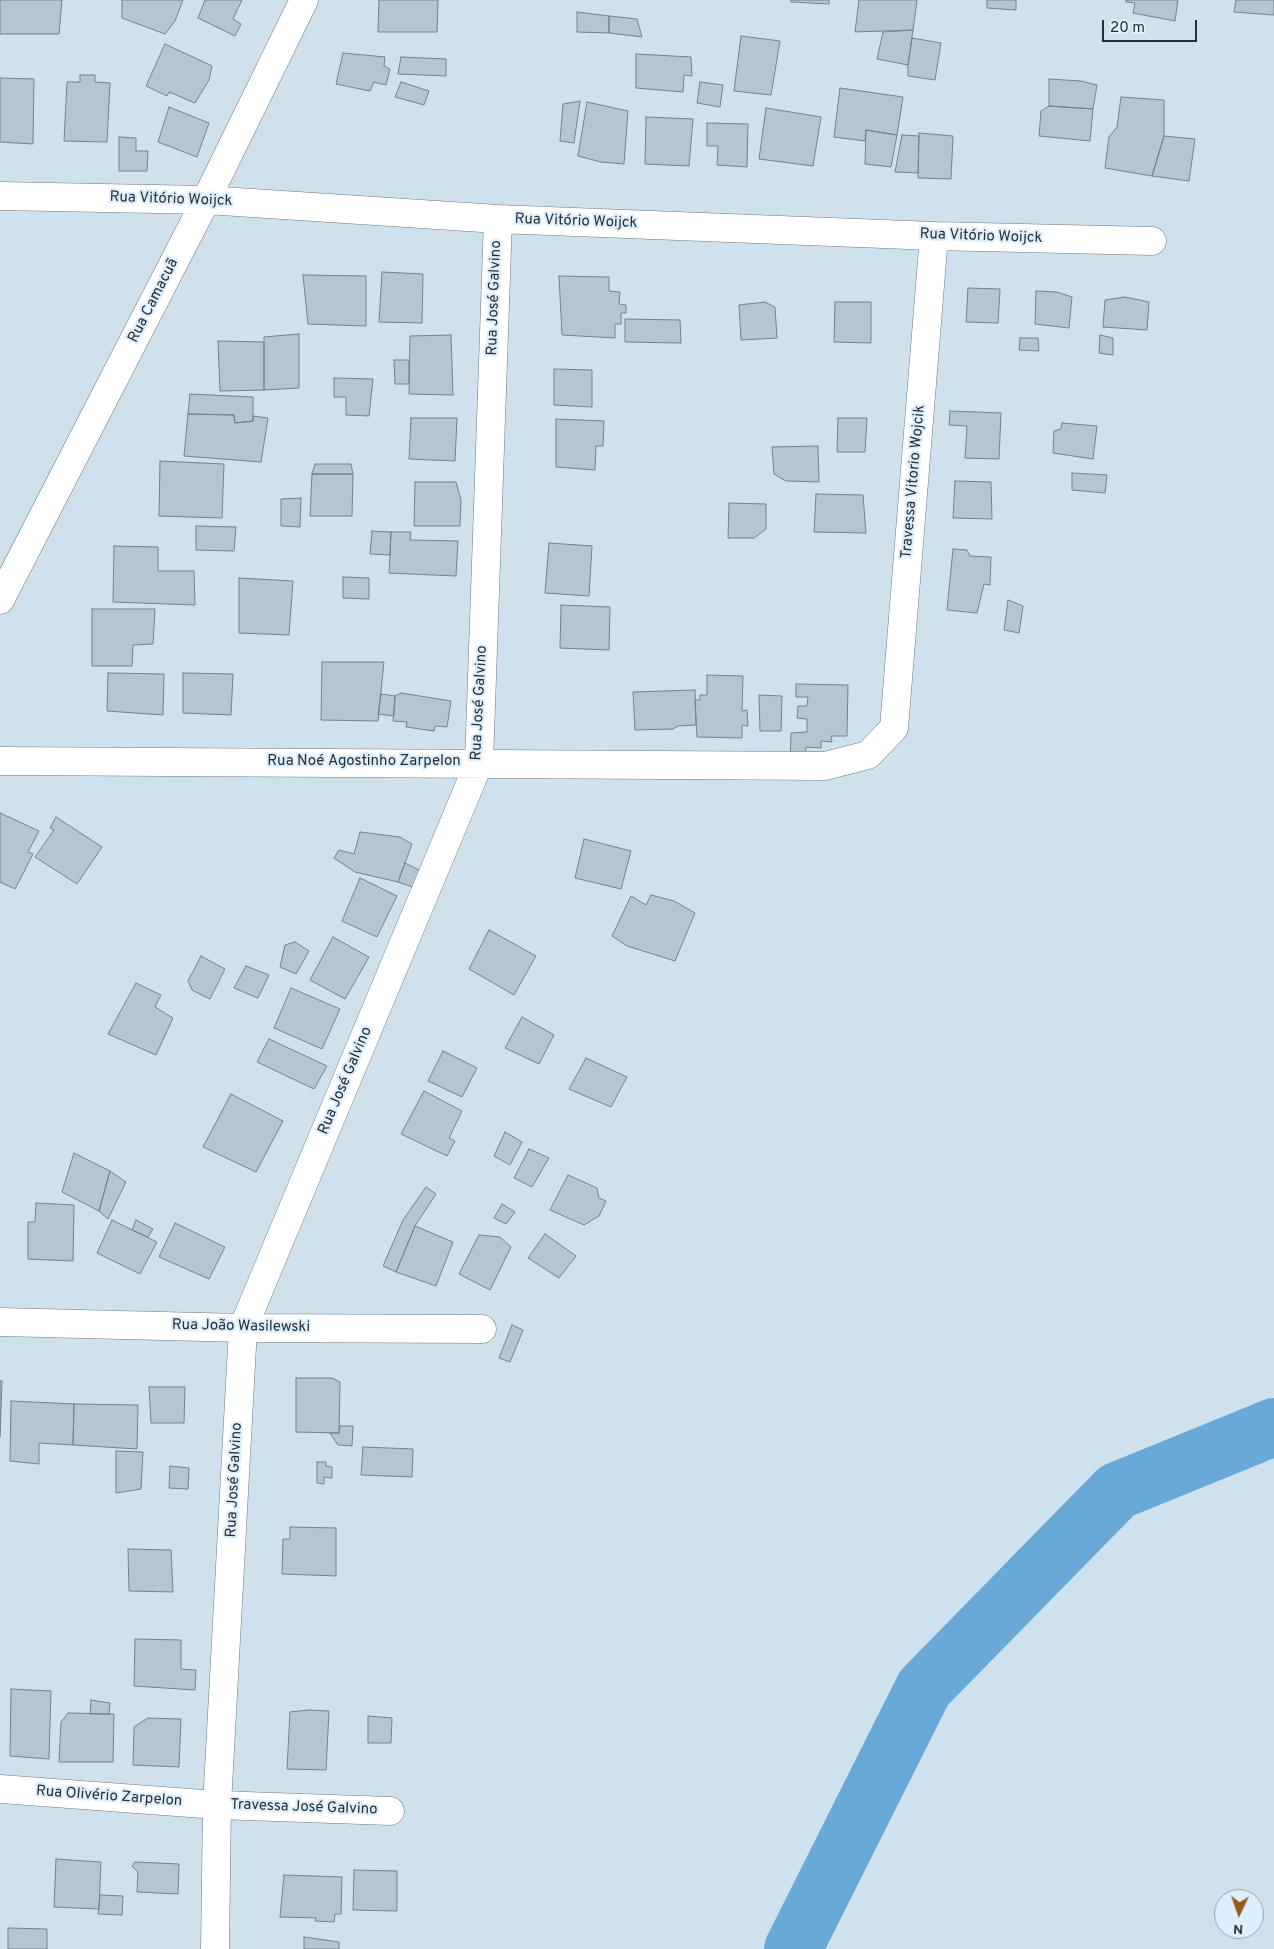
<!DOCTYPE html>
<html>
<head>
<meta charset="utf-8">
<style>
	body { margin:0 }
	#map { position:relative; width:1274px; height:1949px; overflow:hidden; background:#d0e1ee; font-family:Overpass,sans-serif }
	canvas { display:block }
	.north { position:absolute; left:1214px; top:1889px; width:50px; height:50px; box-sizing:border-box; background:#ddeefc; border:1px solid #95a2ac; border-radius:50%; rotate:183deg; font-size:14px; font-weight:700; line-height:20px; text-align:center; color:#282f34 }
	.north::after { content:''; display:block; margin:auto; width:18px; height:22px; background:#975b1c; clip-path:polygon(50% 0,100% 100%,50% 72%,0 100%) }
	.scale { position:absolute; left:1102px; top:20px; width:95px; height:22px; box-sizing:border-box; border:2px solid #282f34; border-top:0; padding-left:6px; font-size:15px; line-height:18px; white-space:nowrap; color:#282f34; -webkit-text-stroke:4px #ddeefc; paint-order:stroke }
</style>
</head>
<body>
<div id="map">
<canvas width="1274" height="1949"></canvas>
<div class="north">N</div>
<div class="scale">20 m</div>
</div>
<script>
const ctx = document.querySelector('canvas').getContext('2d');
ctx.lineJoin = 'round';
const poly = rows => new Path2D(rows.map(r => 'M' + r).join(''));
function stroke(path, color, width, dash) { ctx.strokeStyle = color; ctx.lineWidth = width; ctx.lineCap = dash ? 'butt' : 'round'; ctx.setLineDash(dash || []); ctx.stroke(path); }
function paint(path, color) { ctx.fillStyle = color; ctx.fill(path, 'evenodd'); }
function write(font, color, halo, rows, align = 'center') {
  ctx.font = font + ' Overpass,sans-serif'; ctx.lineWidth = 4.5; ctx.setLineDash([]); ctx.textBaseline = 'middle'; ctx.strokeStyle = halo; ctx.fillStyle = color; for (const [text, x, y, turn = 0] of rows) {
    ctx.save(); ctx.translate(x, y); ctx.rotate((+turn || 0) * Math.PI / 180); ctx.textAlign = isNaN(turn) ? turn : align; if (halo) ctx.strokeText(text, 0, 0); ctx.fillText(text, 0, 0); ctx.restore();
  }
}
const river = poly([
	[793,1949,924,1688,1117,1491,1274,1427]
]);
const building = poly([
	[0,0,62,0,59,34,0,34,0,0],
	[122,0,183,0,175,21,165,34,122,18,122,0],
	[205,0,242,0,233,19,241,24,235,36,198,18,205,0],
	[379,0,438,0,437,32,378,32,379,0],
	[791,0,829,0,829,4,791,2,791,0],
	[859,0,917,0,913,30,855,32,859,0],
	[987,0,1016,0,1016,10,987,8,987,0],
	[1126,0,1178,0,1175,21,1133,13,1135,3,1126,2,1126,0],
	[1236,0,1274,0,1274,15,1234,12,1236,0],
	[577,12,609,16,609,33,577,32,577,12],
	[609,16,637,19,642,37,609,33,609,16],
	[913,30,908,65,877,59,883,32,913,30],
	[741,36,780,41,771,95,734,91,741,36],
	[912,38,941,43,935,80,908,76,908,65,912,38],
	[165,44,212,66,209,80,195,103,169,92,167,96,146,86,165,44],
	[343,53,385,57,384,66,390,69,386,85,374,82,370,91,336,84,343,53],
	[636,54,691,57,692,76,684,75,683,92,636,88,636,54],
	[401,57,446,59,446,76,398,74,401,57],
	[80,75,95,75,95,82,110,83,107,142,64,141,67,82,80,82,80,75],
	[0,78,34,79,33,144,0,142,0,78],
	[1049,79,1081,81,1097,85,1093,109,1049,106,1049,79],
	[401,82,429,91,424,105,395,97,401,82],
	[700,82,723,85,720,107,697,103,700,82],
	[840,88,903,97,897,135,866,130,865,141,834,137,840,88],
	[1121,97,1164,100,1164,136,1152,176,1105,168,1109,137,1117,127,1121,97],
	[580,101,574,143,560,141,563,104,580,101],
	[587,102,628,111,624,164,601,162,578,156,587,102],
	[1049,106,1093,109,1090,141,1039,136,1041,111,1049,106],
	[169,107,209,123,197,157,158,142,169,107],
	[766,108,821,117,813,166,759,159,766,108],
	[646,117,693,119,689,166,645,164,646,117],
	[707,123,748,124,747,167,717,165,718,146,707,146,707,123],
	[866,130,897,135,891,167,865,164,866,130],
	[919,133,953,136,951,179,918,178,919,133],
	[902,135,919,136,918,173,895,172,902,135],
	[1164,136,1195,139,1189,181,1152,176,1164,136],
	[119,137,136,138,136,151,148,151,147,171,119,171,119,137],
	[382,272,423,274,422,323,379,322,382,272],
	[303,275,366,276,366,326,308,324,303,275],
	[559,276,609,277,609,291,620,292,619,304,626,305,626,313,621,313,621,324,615,324,615,338,562,335,559,276],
	[968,288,1000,289,998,323,966,322,968,288],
	[1036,291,1057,292,1072,297,1069,328,1035,324,1036,291],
	[1125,297,1149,302,1147,330,1103,327,1105,300,1125,297],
	[765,302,775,307,777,338,741,340,739,305,765,302],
	[835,302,871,302,871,343,834,342,835,302],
	[625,319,680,320,681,343,625,342,625,319],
	[299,334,299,388,264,390,264,337,299,334],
	[451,335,453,395,409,394,410,336,451,335],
	[1100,335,1113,338,1113,355,1099,353,1100,335],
	[1020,338,1038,338,1039,351,1019,350,1020,338],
	[218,341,264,342,264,390,220,391,218,341],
	[394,360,409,360,409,384,395,384,394,360],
	[554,369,592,370,592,407,554,405,554,369],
	[334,378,373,379,369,416,346,415,346,397,334,397,334,378],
	[190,394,253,397,253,421,235,423,234,415,188,414,190,394],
	[950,411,1001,413,999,459,965,458,967,426,949,425,950,411],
	[188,414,234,415,235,423,253,421,253,416,268,418,261,462,184,456,188,414],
	[411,418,457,418,455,461,409,459,411,418],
	[838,418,867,418,865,452,837,452,838,418],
	[556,419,604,421,603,446,596,446,595,470,556,467,556,419],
	[1062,423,1097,426,1093,459,1053,453,1054,431,1061,429,1062,423],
	[818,446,819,482,786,481,774,474,772,447,818,446],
	[160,461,224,464,222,518,159,516,160,461],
	[315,464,351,464,353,474,312,474,315,464],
	[1072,473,1107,475,1105,493,1072,490,1072,473],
	[312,474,353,474,352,516,310,516,312,474],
	[955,481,991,482,992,519,953,518,955,481],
	[415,482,456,482,461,500,460,526,414,526,415,482],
	[816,494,863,495,866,533,814,532,816,494],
	[301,498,300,527,281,526,281,499,301,498],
	[729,503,766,504,766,529,754,538,728,538,729,503],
	[196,526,236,527,234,551,196,550,196,526],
	[372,531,391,532,390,555,370,554,372,531],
	[391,532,411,532,410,540,458,541,456,576,389,573,391,532],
	[549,543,592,546,589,596,545,593,549,543],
	[114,546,158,547,158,571,194,571,195,605,113,602,114,546],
	[953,549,967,550,970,556,991,557,990,585,984,584,977,613,947,610,953,549],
	[343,577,369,578,369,599,343,598,343,577],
	[239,578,293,581,289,635,239,633,239,578],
	[1008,600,1023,606,1019,633,1004,630,1008,600],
	[561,605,610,607,609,650,560,648,561,605],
	[92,609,155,609,153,644,133,645,132,666,92,666,92,609],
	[322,662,384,662,378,721,321,720,322,662],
	[108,673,164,674,163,715,107,711,108,673],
	[183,673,233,674,231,715,183,713,183,673],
	[707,675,743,676,742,711,747,710,748,726,742,725,742,738,697,737,695,700,700,700,700,695,707,695,707,675],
	[796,684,848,685,847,736,831,736,832,742,821,741,821,748,806,747,805,765,790,764,791,733,807,732,807,719,797,718,798,706,807,706,808,697,796,697,796,684],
	[695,690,696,725,678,726,673,729,635,730,633,692,695,690],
	[401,693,451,701,447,727,435,726,434,731,406,727,407,722,393,721,395,696,401,693],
	[381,694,395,696,394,716,378,714,381,694],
	[759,695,782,696,781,731,760,731,759,695],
	[0,813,39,831,28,852,33,854,15,889,0,882,0,813],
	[56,817,102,847,77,884,35,857,54,830,50,828,56,817],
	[360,832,400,837,412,844,398,882,355,872,334,858,339,850,354,854,360,832],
	[584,839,631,851,621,889,575,878,584,839],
	[405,863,421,871,413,887,398,882,405,863],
	[360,878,397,896,377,937,342,921,360,878],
	[651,895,674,901,695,913,675,961,627,946,612,936,631,896,646,905,651,895],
	[489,930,536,956,514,995,469,969,489,930],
	[333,937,369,957,345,999,310,980,333,937],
	[295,942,309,951,296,974,280,967,285,945,295,942],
	[201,956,225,969,210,999,192,990,188,981,201,956],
	[246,966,269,975,258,998,234,988,246,966],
	[136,983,161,995,155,1007,173,1018,156,1055,108,1034,136,983],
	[291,988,340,1009,322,1049,274,1028,291,988],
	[522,1017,554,1035,539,1064,505,1048,522,1017],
	[269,1039,327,1066,314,1089,257,1062,269,1039],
	[443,1051,477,1068,462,1097,428,1081,443,1051],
	[586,1058,627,1077,611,1107,569,1089,586,1058],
	[424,1091,462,1111,449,1138,455,1141,447,1156,401,1134,424,1091],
	[231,1094,283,1121,256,1172,203,1147,231,1094],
	[505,1132,522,1142,510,1165,494,1156,505,1132],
	[529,1149,549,1158,532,1187,514,1178,529,1149],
	[74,1153,110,1171,99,1211,62,1192,74,1153],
	[110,1171,126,1182,108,1219,99,1211,110,1171],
	[568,1175,597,1188,599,1198,606,1201,599,1216,584,1225,550,1210,568,1175],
	[426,1187,436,1194,415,1226,396,1272,383,1266,403,1220,426,1187],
	[36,1203,74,1205,73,1261,28,1259,28,1222,35,1222,36,1203],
	[502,1204,515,1212,506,1224,494,1218,502,1204],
	[112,1220,157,1242,140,1274,97,1253,112,1220],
	[136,1220,153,1229,148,1237,132,1230,136,1220],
	[175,1223,225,1247,209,1279,159,1257,175,1223],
	[415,1226,453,1242,436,1286,396,1272,415,1226],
	[545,1234,576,1256,559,1278,528,1258,545,1234],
	[479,1235,500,1237,511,1247,490,1290,459,1274,479,1235],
	[512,1325,523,1330,510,1362,499,1358,512,1325],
	[296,1378,332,1378,340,1382,339,1433,296,1432,296,1378],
	[0,1381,2,1381,0,1437,0,1381],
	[149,1387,185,1387,184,1423,151,1423,149,1387],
	[11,1401,74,1404,73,1445,39,1443,39,1464,10,1461,11,1401],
	[74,1404,138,1405,137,1449,73,1445,74,1404],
	[340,1426,353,1426,352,1446,338,1445,330,1433,339,1433,340,1426],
	[363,1447,413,1449,412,1477,361,1475,363,1447],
	[116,1451,143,1452,141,1489,116,1493,116,1451],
	[317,1462,326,1462,326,1466,332,1467,332,1478,324,1477,324,1484,317,1483,317,1462],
	[170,1466,189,1468,188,1489,169,1488,170,1466],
	[290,1527,336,1528,336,1576,282,1574,283,1539,290,1539,290,1527],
	[128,1549,171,1550,173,1592,129,1591,128,1549],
	[135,1639,181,1640,181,1669,196,1670,195,1690,134,1686,135,1639],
	[11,1689,51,1691,49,1759,10,1756,11,1689],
	[91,1700,110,1703,109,1714,90,1714,91,1700],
	[309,1710,329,1711,326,1770,287,1769,290,1712,309,1710],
	[68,1713,114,1714,113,1762,59,1762,61,1722,68,1713],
	[368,1716,392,1718,391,1743,368,1743,368,1716],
	[148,1718,181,1719,179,1767,133,1765,134,1727,148,1718],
	[56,1859,101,1862,99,1909,54,1907,56,1859],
	[135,1862,179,1864,178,1894,137,1892,138,1872,132,1866,135,1862],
	[354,1870,397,1871,397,1911,353,1910,354,1870],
	[284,1875,342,1877,341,1914,335,1914,334,1922,315,1921,316,1918,280,1917,284,1875],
	[100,1895,123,1896,122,1915,98,1914,100,1895],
	[8,1928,47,1929,47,1949,8,1949,8,1928],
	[304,1937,339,1942,339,1949,304,1949,304,1937]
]);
const minor = poly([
	[0,196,206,200,498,219,934,236,1152,241],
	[0,600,206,200,304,0],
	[0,761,825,766,868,755,894,728,934,236],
	[0,1322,243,1328,482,1329],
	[0,1789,217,1805,390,1811],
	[215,1949,217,1805,243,1328,479,763,498,219]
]);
const streetNames = [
	["Rua Vitório Woijck",171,200,2],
	["Rua Vitório Woijck",576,222,2],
	["Rua Vitório Woijck",981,237,2],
	["Rua José Galvino",495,298,-88],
	["Rua Camacuã",154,301,-63],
	["Travessa Vitorio Wojcik",914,482,-85],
	["Rua José Galvino",480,703,-87],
	["Rua Noé Agostinho Zarpelon",364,762],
	["Rua José Galvino",346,1081,-67],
	["Rua João Wasilewski",241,1327,1],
	["Rua José Galvino",235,1480,-87],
	["Rua Olivério Zarpelon",109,1797,4],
	["Travessa José Galvino",304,1808,2]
];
stroke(river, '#68a9d7', 58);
paint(building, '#b5c6d3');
stroke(building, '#72838f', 1);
stroke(minor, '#697985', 29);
stroke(minor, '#fff', 28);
write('15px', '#282f34', '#ddeefc', streetNames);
</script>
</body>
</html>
